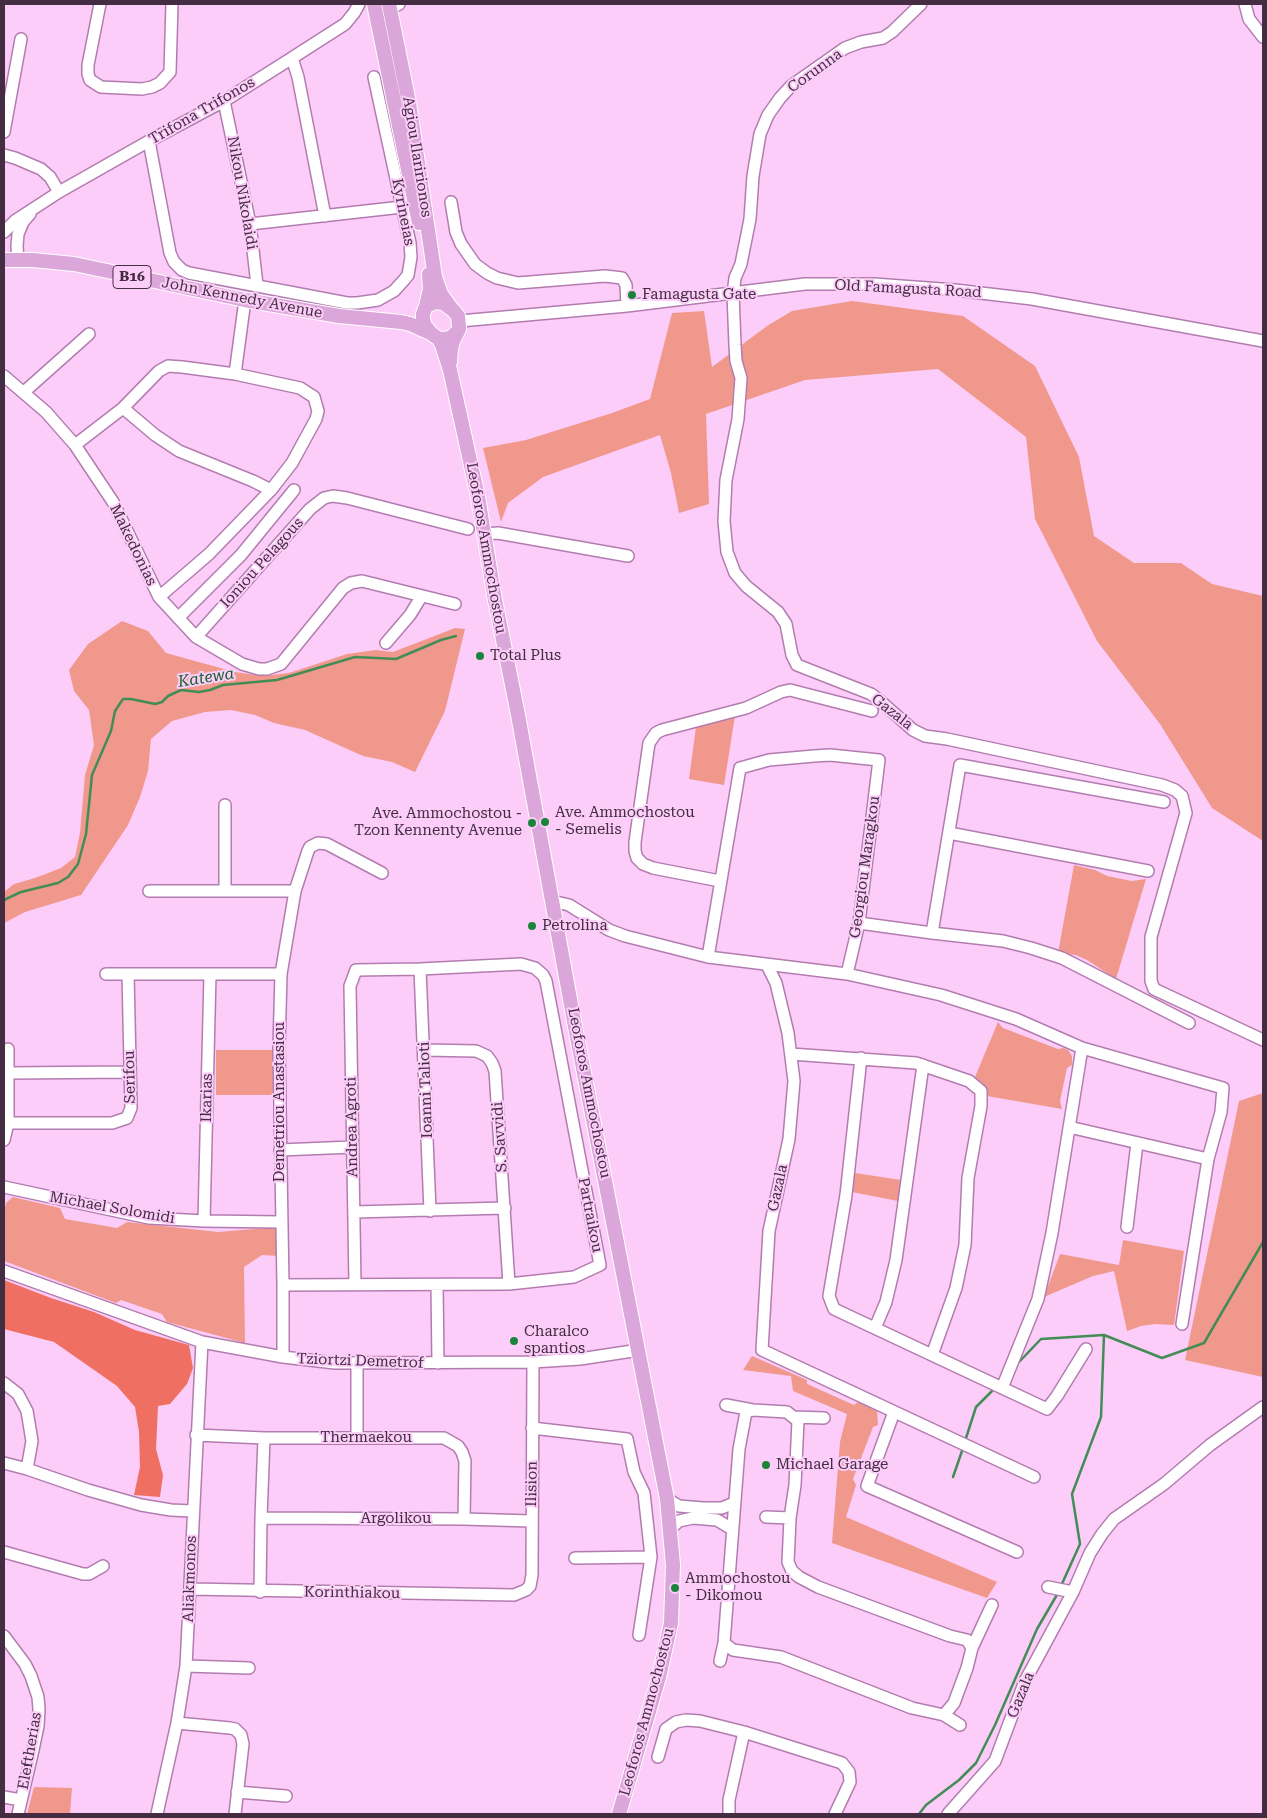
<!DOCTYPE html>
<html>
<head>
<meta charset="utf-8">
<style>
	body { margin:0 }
	#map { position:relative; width:1267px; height:1818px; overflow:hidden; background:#fccdf9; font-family:"Roboto Serif",serif }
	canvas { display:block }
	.frame { position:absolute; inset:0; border:5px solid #442d43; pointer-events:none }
</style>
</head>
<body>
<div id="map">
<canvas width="1267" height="1818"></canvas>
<div class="frame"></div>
</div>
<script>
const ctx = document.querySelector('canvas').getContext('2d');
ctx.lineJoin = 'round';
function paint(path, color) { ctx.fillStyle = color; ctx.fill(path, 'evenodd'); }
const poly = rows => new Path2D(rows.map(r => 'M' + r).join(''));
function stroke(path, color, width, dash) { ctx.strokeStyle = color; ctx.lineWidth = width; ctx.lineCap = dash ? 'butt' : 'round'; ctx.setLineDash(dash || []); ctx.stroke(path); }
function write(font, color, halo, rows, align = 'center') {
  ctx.font = font + ' "Roboto Serif",serif'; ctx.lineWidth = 4; ctx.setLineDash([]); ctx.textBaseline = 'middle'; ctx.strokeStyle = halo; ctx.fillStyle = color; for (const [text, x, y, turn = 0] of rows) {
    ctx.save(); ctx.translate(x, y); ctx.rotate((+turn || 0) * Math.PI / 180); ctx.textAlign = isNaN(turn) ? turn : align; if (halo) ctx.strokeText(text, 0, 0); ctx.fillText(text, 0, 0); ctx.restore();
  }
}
const green = poly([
	[852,301,963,316,1035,366,1079,457,1094,536,1134,563,1181,563,1212,584,1263,596,1263,841,1212,808,1160,724,1097,641,1035,519,1026,437,938,369,805,380,706,414,709,504,679,513,671,473,660,435,543,477,508,503,501,522,483,448,526,440,612,413,650,399,672,313,704,311,712,367,767,326,792,311],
	[122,621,148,631,166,653,235,672,263,676,289,673,347,654,376,650,393,652,455,628,465,629,445,711,415,772,392,762,363,756,305,730,274,723,255,715,231,710,205,712,172,721,151,739,148,771,140,797,128,825,81,895,25,912,4,923,4,892,14,884,35,878,61,868,75,857,80,833,85,775,94,745,89,710,74,691,69,670,88,644],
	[735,716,724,785,689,779,696,727],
	[1074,865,1095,870,1107,876,1132,881,1146,879,1116,979,1087,960,1076,955,1058,953],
	[998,1022,1003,1028,1058,1049,1063,1048,1068,1050,1072,1056,1072,1065,1067,1068,1060,1101,1062,1109,987,1096,985,1086,975,1077],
	[216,1050,273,1050,273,1095,216,1095],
	[1263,1093,1263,1377,1185,1360,1239,1101],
	[855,1173,901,1180,898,1201,852,1192],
	[13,1197,60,1208,65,1219,117,1228,127,1222,218,1232,277,1227,279,1256,262,1255,244,1267,245,1343,167,1322,162,1314,121,1300,116,1303,4,1261,4,1212,6,1203],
	[1123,1240,1184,1251,1174,1325,1155,1324,1141,1326,1127,1331,1114,1271,1093,1276,1044,1297,1060,1254,1119,1265],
	[752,1356,807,1380,807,1384,854,1405,858,1402,877,1411,878,1425,873,1427,853,1479,856,1485,846,1517,997,1582,987,1598,832,1543,840,1442,847,1414,793,1391,791,1376,743,1370],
	[34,1787,72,1788,70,1814,27,1814]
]);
const forest = poly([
	[4,1280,51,1298,94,1312,135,1330,189,1345,193,1368,187,1384,170,1404,158,1406,156,1449,163,1475,160,1497,134,1495,140,1467,139,1432,135,1407,117,1386,54,1342,4,1329]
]);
const stream = poly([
	[4,900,21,892,58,883,68,877,78,864,86,834,92,775,111,731,115,711,123,699,131,699,155,704,162,702,168,696,181,690,199,692,210,690,223,685,277,680,355,657,396,659,441,640,456,636],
	[1019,1362,1041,1339,1104,1335,1162,1358,1204,1343,1263,1242],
	[966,1438,976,1407,992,1391],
	[953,1477,962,1451],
	[1061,1586,1080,1544,1072,1494,1101,1417,1104,1335],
	[919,1814,926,1805,959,1780,976,1763,995,1725,1037,1629,1058,1593]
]);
const minor = poly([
	[100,4,88,65,88,74,90,80,101,87,142,89,152,87,160,83,170,72,172,4],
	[921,4,892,32,883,38,861,42,845,48,791,86,780,98,768,115,760,134,753,176,750,219,741,264,735,278,733,294,735,345,736,361,741,378,738,419,726,480,724,521,727,552,735,573,746,586,778,612,786,624,792,655,797,665,871,694,879,700,913,730,925,736,947,739,1162,785,1175,790,1182,796,1186,813,1151,937,1151,981,1154,989,1263,1040],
	[1245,4,1249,19,1263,37],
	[376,16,399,4],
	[292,58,298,77,325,216],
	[224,101,250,224,257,285],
	[4,132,21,39],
	[149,141,170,253,174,262,182,270,189,273,347,303,357,303,378,300,394,291,404,280,408,275,411,257,410,243,374,77],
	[4,155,15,158,41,169,50,177,59,192],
	[451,202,456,232,461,244,475,264,487,273,497,278,518,283,605,276,622,278,626,285,627,306],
	[250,224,402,207],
	[4,232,16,220,59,192,149,141,224,101,292,58,345,24,354,13,359,4],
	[18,260,17,246,18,234,23,222,30,214],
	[460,321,627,306,805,284,874,284,955,290,1032,299,1263,341],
	[235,374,245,300],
	[4,376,46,412,75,445,113,502,159,597,196,637,242,664,259,669,267,669,281,664,343,588,351,583,362,581,455,604],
	[24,392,89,334],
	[123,408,155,435,179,451,253,481,271,490],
	[75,445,123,408,159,371,168,366,182,367,235,374,300,388,314,397,318,411,316,419,292,463,271,490,209,554,159,597],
	[484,534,498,533,628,556],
	[178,618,241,555,294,490],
	[196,637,310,509,324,498,333,496,347,498,468,529],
	[386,643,410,615,421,597],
	[949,833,1148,871],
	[720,881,653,868,643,864,637,858,635,851,635,842,649,743,656,733,662,730,746,708,781,692,790,690,872,711],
	[149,891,295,891],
	[225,891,225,805],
	[552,901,569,905,609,930,625,936,708,957,847,974,941,995,1016,1019,1082,1048,1223,1088,1221,1112,1208,1159,1182,1324],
	[859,923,932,933,1003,941,1031,948,1062,958,1189,1023],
	[932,933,960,765,1164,802],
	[708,957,740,768,769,760,814,756,830,755,879,760,859,923,847,974],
	[767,965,776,983,788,1033,794,1081,789,1139,769,1231,762,1350,1034,1477],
	[420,969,430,1211],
	[106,974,281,974],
	[425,1050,476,1051,487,1056,492,1063,495,1071,509,1284],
	[791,1054,916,1063,969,1081,981,1091,981,1106,968,1178,965,1245,956,1288,932,1355],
	[861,1058,846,1195,829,1296,834,1309,1047,1409,1057,1396,1086,1349],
	[7,1073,130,1072],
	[8,1123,112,1123,127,1118,131,1108,128,974],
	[1069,1127,1208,1159],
	[4,1140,8,1123,8,1049],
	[280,1150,352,1147],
	[4,1187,149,1218,204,1221,281,1222],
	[354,1212,505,1208],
	[204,1221,210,974],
	[1127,1227,1137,1143],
	[4,1271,202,1342,283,1357,335,1363,533,1362,580,1359,639,1350],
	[283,1285,509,1284,574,1277,600,1265,546,981,543,975,535,968,521,964,420,969,356,970,350,986,355,1284],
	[437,1285,438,1363],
	[875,1328,886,1302,896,1260,923,1065],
	[283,1357,283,1285,279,1047,281,974,295,891,308,851,310,847,318,843,327,844,382,873],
	[357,1363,357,1438],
	[4,1383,18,1394,27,1411,32,1441,27,1469],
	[1002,1388,1038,1299,1052,1233,1082,1048],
	[726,1405,753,1410,787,1412,798,1421,795,1485,790,1518,789,1541,788,1562,792,1571,799,1577,818,1587,950,1636,967,1640,972,1648],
	[894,1412,867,1486,1017,1552],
	[794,1417,824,1418],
	[532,1428,627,1439,634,1472,644,1493,651,1557,575,1558],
	[196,1435,264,1438,444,1438,458,1446,462,1452,465,1461,464,1519],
	[4,1463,27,1469,88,1490,141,1505,171,1510,192,1511],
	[667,1499,679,1506,703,1508,722,1508,734,1503],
	[766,1517,790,1518],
	[261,1518,464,1519,531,1521],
	[671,1528,679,1521,693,1518,717,1520,732,1529],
	[4,1552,83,1574,89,1574,103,1566],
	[190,1589,514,1595,526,1590,530,1586,532,1575,533,1362],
	[260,1592,261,1518,264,1438],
	[1073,1592,1090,1553,1102,1534,1114,1519,1164,1484,1210,1445,1263,1407],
	[639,1635,651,1557],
	[4,1636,25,1664,31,1676,38,1697,39,1709,38,1726,33,1750,18,1814],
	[724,1643,733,1650,781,1657,912,1708,944,1715,954,1703,967,1668,972,1648,992,1605],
	[720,1661,724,1643,739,1449,746,1412,753,1410],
	[186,1666,249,1668],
	[944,1715,960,1725],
	[177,1723,230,1728,235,1729,241,1735,243,1744,235,1814],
	[658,1757,666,1729,676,1722,686,1720,700,1721,744,1732,842,1763,849,1772,850,1782,835,1814],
	[237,1792,286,1796],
	[4,1797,21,1800],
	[157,1814,177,1723,186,1666,202,1342],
	[729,1814,729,1800,744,1732],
	[948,1814,995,1761,1025,1681,1073,1592,1048,1587]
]);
const major = poly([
	[374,4,419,223],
	[389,4,409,103,435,277,441,294,451,308],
	[4,260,33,260,74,264,245,300,339,316,401,322,410,324,432,334],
	[426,306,430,289,429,274],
	[439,339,442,345,450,370,478,497,495,600,518,715,576,1032,667,1499,673,1565,671,1623,659,1677,619,1814],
	[450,362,451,349,453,341,459,329,459,326,458,316,453,310,443,303,435,302,426,306,423,314,423,320,425,326,432,334,439,339,443,339,450,338,457,332]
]);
const markers = [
	[632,295,5,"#1a843a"],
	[480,656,5,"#1a843a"],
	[545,822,5,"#1a843a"],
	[532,823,5,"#1a843a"],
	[532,926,5,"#1a843a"],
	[514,1341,5,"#1a843a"],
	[766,1465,5,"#1a843a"],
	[675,1588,5,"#1a843a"]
];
const shields = [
	[132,277,38]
];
const shieldNames = [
	["B16",132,277]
];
const streetNames = [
	["Corunna",815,71,-36],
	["Trifona Trifonos",202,111,-30],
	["Agiou Ilaririonos",417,157,81],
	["Nikou Nikolaidi",242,193,80],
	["Kyrineias",403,212,79],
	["Old Famagusta Road",908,289,3],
	["John Kennedy Avenue",242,298,11],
	["Makedonias",133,545,64],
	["Leoforos Ammochostou",486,548,80],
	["Ioniou Pelagous",262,563,-48],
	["Gazala",892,712,38],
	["Georgiou Maragkou",865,867,-82],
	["Serifou",130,1077,-91],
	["Ioanni Talioti",426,1090,-92],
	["Leoforos Ammochostou",589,1093,79],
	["Ikarias",207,1098,-89],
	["Demetriou Anastasiou",280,1102,-90],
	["Andrea Agroti",352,1127,-91],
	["S. Savvidi",500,1137,-94],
	["Gazala",778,1188,-78],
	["Michael Solomidi",112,1208,10],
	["Partraikou",590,1215,79],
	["Tziortzi Demetrof",360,1361,2],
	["Thermaekou",366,1438],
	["Ilision",532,1484,-89],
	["Argolikou",396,1519],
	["Aliakmonos",190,1579,-88],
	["Korinthiakou",352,1593,1],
	["Gazala",1021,1695,-68],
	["Leoforos Ammochostou",647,1712,-75],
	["Eleftherias",30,1751,-80]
];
const poiNames = [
	["Famagusta Gate",642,295],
	["Total Plus",490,656],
	["Ave. Ammochostou",555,813],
	["- Semelis",555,830],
	["Ave. Ammochostou -",522,814,"right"],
	["Tzon Kennenty Avenue",522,831,"right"],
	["Petrolina",542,926],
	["Charalco",524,1332],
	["spantios",524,1349],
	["Michael Garage",776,1465],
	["Ammochostou",685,1579],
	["- Dikomou",685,1596]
];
const waterNames = [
	["Katewa",206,678,-9]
];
paint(green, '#f1988c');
paint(forest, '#ef7062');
stroke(stream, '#448c56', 2.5);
stroke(minor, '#b37cb0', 14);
stroke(major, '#fff', 16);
stroke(minor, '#fff', 11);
stroke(major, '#dba6d9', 14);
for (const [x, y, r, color] of markers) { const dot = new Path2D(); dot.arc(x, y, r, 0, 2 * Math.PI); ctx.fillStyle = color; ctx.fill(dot); stroke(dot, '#fccdf9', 2); }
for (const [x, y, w] of shields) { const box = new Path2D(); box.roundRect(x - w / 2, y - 11.5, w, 23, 4); ctx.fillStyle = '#fccdf9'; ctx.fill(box); stroke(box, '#442d43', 1); }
write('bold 14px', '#442d43', null, shieldNames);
write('15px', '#442d43', '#fccdf9', streetNames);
write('15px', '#442d43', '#fccdf9', poiNames, 'left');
write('italic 16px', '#136029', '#fccdf9', waterNames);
</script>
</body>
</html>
